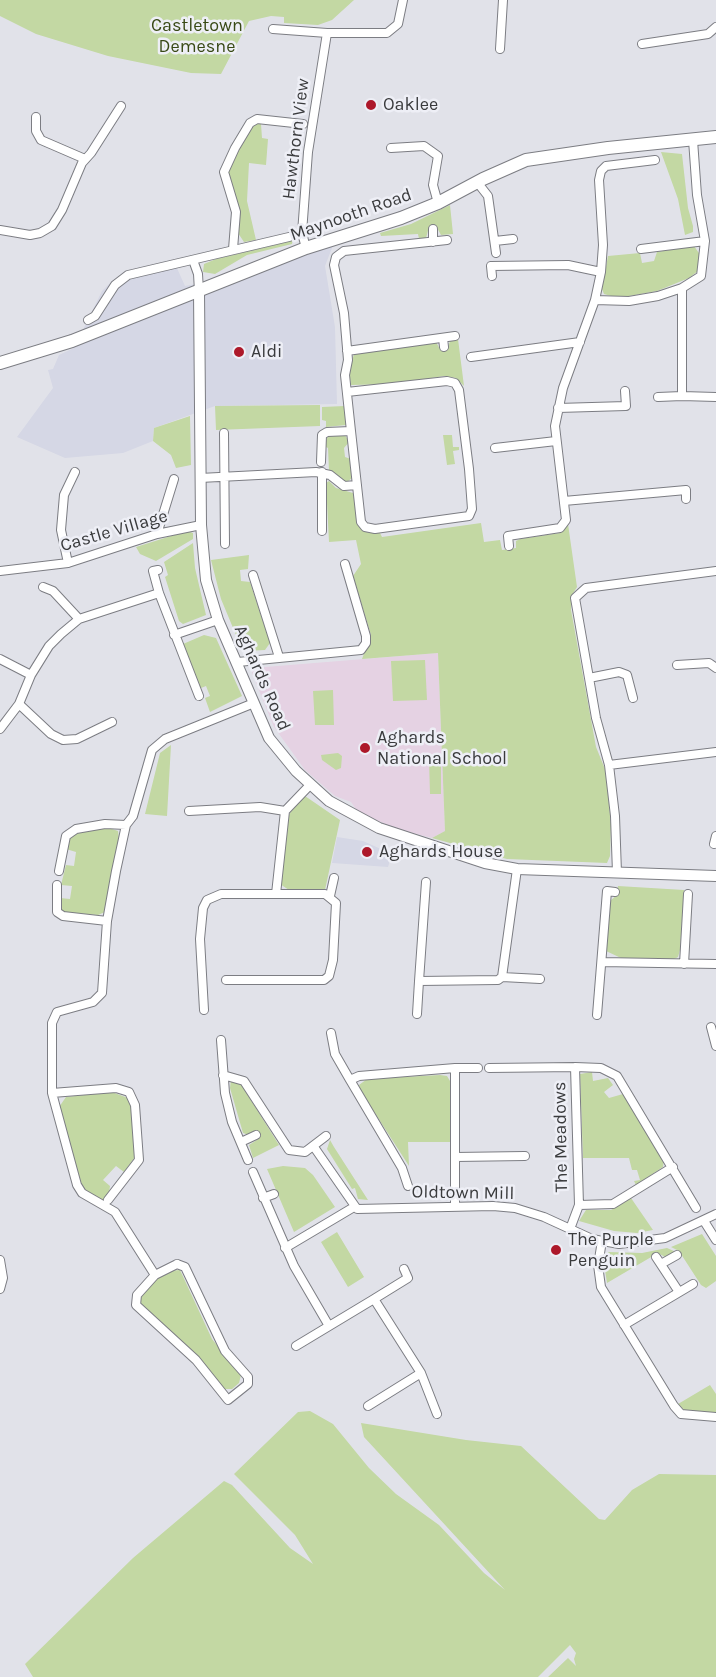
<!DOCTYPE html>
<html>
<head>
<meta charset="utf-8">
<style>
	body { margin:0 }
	canvas { display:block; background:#e1e2e9 }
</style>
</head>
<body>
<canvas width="716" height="1677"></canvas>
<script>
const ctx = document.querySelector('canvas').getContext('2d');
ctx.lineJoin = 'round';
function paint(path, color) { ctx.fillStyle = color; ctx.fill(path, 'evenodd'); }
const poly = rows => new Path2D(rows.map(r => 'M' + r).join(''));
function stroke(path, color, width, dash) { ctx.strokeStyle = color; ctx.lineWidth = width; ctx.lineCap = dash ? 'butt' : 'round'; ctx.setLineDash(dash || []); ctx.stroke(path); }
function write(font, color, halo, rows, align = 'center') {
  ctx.font = font + ' Karla,sans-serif'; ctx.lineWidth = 5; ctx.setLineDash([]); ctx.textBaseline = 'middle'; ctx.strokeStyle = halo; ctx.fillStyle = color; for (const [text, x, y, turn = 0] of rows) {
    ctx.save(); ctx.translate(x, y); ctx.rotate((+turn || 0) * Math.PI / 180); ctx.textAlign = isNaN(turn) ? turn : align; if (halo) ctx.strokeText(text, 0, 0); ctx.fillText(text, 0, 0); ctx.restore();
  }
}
const built = poly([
	[332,239,332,248,325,266,335,327,337,404,215,406,154,428,153,441,123,453,65,458,17,437,53,388,48,370,53,369,59,355,74,348,102,291,113,280,176,266,185,286,228,278],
	[337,837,363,841,392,854,388,867,332,863]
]);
const education = poly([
	[438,653,445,831,432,838,397,829,358,812,351,802,335,796,305,770,274,727,252,673,253,668]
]);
const green = poly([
	[0,0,354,0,332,20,318,25,284,23,284,17,271,16,249,21,221,74,191,73,108,56,36,34,0,16],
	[256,124,261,124,262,138,268,139,266,165,249,163,247,201,256,240,244,242,238,233,239,217,235,193,228,176,230,165,251,128],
	[661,152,682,154,688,208,693,226,693,232,685,235,678,199],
	[450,205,453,234,441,235,436,226,429,227,426,238,419,239,418,234,381,236,380,233,411,224],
	[293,238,292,244,247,255,215,274,203,272,204,264,216,259,283,243],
	[694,246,701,256,698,271,689,278,657,291,618,298,604,294,602,289,608,256,640,253,642,263,654,261,657,252],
	[458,339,464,386,456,378,444,376,394,384,351,385,349,372,354,354,436,342,441,351,447,351,450,341],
	[320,405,320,426,216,430,215,406],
	[345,406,346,425,326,427,326,421,322,420,322,407],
	[190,416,191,465,176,468,171,455,153,441,154,428],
	[345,435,349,442,344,448,345,457,351,459,352,478,347,482,341,481,329,471,328,448,324,446,328,436],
	[443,435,452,435,453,447,459,447,459,450,453,451,455,464,447,465],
	[329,481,336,488,353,493,361,529,369,533,380,533,382,537,481,523,484,542,500,540,502,550,516,548,516,541,520,539,560,533,568,524,577,587,572,595,571,610,596,747,605,769,607,783,611,825,610,856,607,863,507,859,432,838,445,831,438,653,362,659,371,635,353,576,361,564,356,540,329,542,326,483],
	[187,531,193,533,193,539,156,561,140,554,136,547],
	[193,543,195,568,206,615,183,624,179,621,165,577,168,575,164,562],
	[249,555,248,569,240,570,241,581,250,582,270,643,265,650,247,651,241,647,221,599,211,560],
	[204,635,216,638,242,696,210,712,205,698,210,696,206,686,201,688,197,685,183,644],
	[425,660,427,700,393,701,391,661],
	[333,690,334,725,315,725,313,691],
	[171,745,167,816,145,814,160,753],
	[338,753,342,756,341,768,336,770,322,760,321,755],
	[429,759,441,759,441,794,430,794],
	[305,796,340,820,325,890,289,890,280,884,289,815,295,804],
	[109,828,118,831,119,839,105,912,98,915,64,912,59,909,60,898,70,899,72,886,61,885,66,865,74,866,76,852,66,849,70,837,81,832],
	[618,886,684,890,680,950,678,957,672,960,621,958,606,951,610,901,617,895],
	[592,1072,593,1081,608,1078,613,1085,604,1092,609,1098,623,1094,664,1159,663,1167,636,1185,634,1181,640,1180,637,1170,632,1170,629,1158,583,1158,580,1074],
	[440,1075,447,1076,450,1081,450,1142,408,1142,409,1166,360,1090,359,1085,367,1079],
	[231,1080,239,1081,279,1145,253,1158,249,1145,260,1138,257,1132,249,1135,243,1133,230,1088],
	[112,1092,128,1098,131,1106,135,1157,124,1172,116,1166,103,1180,110,1186,109,1193,104,1201,83,1189,59,1107,66,1097],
	[330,1140,334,1147,368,1200,358,1199,355,1188,352,1189,327,1149],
	[283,1166,305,1168,313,1175,335,1207,294,1232,267,1169],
	[631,1198,653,1230,637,1233,614,1231,579,1221,586,1210,611,1210],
	[337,1232,364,1277,348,1287,321,1242],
	[702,1234,716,1256,716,1281,706,1288,701,1285,679,1251,671,1247],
	[667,1248,676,1252,665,1257,658,1253,607,1283,605,1270,608,1252,642,1253],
	[180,1270,212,1339,241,1375,239,1383,232,1389,221,1389,208,1368,140,1304,140,1296,157,1279,168,1271],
	[710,1385,716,1394,716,1414,684,1410,678,1404],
	[310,1411,333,1424,369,1468,396,1494,439,1525,484,1573,505,1590,364,1437,361,1423,466,1440,521,1446,599,1519,605,1520,632,1490,659,1474,716,1475,716,1677,548,1677,568,1658,576,1666,574,1659,576,1653,570,1645,538,1677,33,1677,25,1664,133,1558,224,1481,232,1485,290,1548,313,1564,295,1535,234,1474,298,1412]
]);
const minor = poly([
	[273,29,327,33],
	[642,44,708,34,716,27],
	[500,49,503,0],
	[36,117,36,131,41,140,85,159],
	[391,148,424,146,438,156,433,185,438,203],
	[477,182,488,196,496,253],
	[433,229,433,242],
	[0,230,30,235,40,233,52,226,62,210,82,163,91,153,121,106],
	[495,241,513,239],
	[306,248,302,233,308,152,327,33,387,33,398,24,403,0],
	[233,249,236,212,224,172,235,148,250,123,257,119,303,124],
	[641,249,705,241],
	[193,260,198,274,199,291],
	[601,272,603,245,599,180,601,171,606,166,655,160],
	[492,276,491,266,568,265,601,272,595,300],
	[682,288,682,396,716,397],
	[88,320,95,316,115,285,128,275,289,237],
	[443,338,444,347],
	[347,351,455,336],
	[471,357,580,342],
	[347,392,447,381,455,383,459,390,469,469,472,509,469,516,375,529,365,527,361,522,351,431,345,375,348,360,344,313,334,265,336,257,344,251,447,240],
	[658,397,682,396],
	[558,408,626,406,625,391],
	[224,433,225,544],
	[495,448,556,441],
	[321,462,322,435,327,432,351,431],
	[322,472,322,531],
	[200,478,316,472,330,475,344,486,357,485],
	[564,501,686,490,686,499],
	[157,534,174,479],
	[509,546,508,536,560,528,566,520,555,426,563,388,595,300,629,301,658,296,682,288,701,276,705,241,697,195,693,140],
	[68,563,61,530,64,495,75,472],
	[158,570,153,571,159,593,199,696],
	[0,571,68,563,157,534,201,525],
	[253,575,279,657],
	[43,587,53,591,79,619],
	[174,635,218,620],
	[0,659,31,675],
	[238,662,361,650,366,643,366,636,345,564],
	[677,665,709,663,716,668],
	[589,678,619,672,627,675,633,698],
	[19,704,51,734,63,740,77,739,112,722],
	[0,729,19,704,31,675,49,646,61,634,79,619,159,593],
	[609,765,716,752],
	[189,811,260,807,285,811,309,786],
	[714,844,716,836],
	[59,871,66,836,76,829,105,824,126,825],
	[617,873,615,816,609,765,596,718,575,598,586,588,716,571],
	[57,885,57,912,63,916,107,921],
	[276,894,285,811],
	[330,896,334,878],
	[602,962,716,964],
	[684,964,688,894],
	[502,977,540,979],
	[419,981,426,882],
	[204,1010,200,939,203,908,207,900,221,894,325,894,336,903,333,960,329,976,324,980,226,980],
	[417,1014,419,981,498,980,502,977,517,869],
	[597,1015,607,891,615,892],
	[711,1027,716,1046],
	[331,1033,335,1054,350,1080],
	[221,1040,225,1093,232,1122,248,1160],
	[575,1067,601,1068,617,1076,696,1208],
	[489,1068,575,1067,579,1205,570,1229],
	[223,1075,244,1081,289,1150,305,1152,326,1136],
	[52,1093,116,1088,129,1092,135,1105,139,1160,108,1200],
	[241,1142,256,1135],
	[314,1147,357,1209,493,1206,515,1208,544,1217,592,1239,619,1244,665,1238,716,1214],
	[455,1157,525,1156],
	[253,1172,294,1266,329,1326],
	[408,1186,402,1168,350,1080,359,1076,455,1068],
	[263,1198,274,1194],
	[579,1205,613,1204,673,1167],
	[455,1206,455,1068,478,1068],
	[704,1221,716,1240],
	[602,1241,598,1265,601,1287,674,1406,681,1414,716,1417],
	[285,1248,354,1207],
	[656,1257,679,1292],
	[0,1260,3,1278,0,1289],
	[177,1264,185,1267,225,1351,248,1377,248,1384,228,1400,196,1360,136,1305,137,1295,155,1275,177,1264],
	[661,1264,677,1255],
	[155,1275,115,1212,82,1193,77,1185,52,1093,52,1023,57,1012,93,1002,102,993,107,921,116,871,126,825,133,816,152,750,165,739,254,703],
	[374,1299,408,1278,404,1269],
	[624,1325,693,1284],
	[296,1346,374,1299,421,1373,437,1414],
	[368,1406,421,1373]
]);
const tertiary = poly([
	[199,291,201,525,206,580,218,620,269,738,296,771,329,801,379,828,485,863,517,869,716,876]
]);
const secondary = poly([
	[0,363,72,341,306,248,401,218,438,203,483,179,526,160,608,148,716,137]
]);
const markers = [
	[371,105,6,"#ad182a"],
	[239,352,6,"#ad182a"],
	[365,748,6,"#ad182a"],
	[367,852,6,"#ad182a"],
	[556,1250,6,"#ad182a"]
];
const parkNames = [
	["Castletown",197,26],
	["Demesne",197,47]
];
const poiNames = [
	["Oaklee",383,105],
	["Aldi",251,352],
	["Aghards",377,738],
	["National School",377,759],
	["Aghards House",379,852],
	["The Purple",568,1240],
	["Penguin",568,1261]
];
const streetNames = [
	["Hawthorn View",296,139,-83],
	["Maynooth Road",351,215,-19],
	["Castle Village",114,531,-16],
	["Aghards Road",262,678,66],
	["The Meadows",561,1137,-91],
	["Oldtown Mill",463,1193,1]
];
paint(built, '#d5d7e5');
paint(education, '#e5d2e3');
paint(green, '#c3d8a3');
stroke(minor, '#7c7d83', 10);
stroke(tertiary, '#7c7d83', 12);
stroke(secondary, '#7c7d83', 14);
stroke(minor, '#fff', 8);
stroke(tertiary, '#fff', 10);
stroke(secondary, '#fff', 12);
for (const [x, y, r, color] of markers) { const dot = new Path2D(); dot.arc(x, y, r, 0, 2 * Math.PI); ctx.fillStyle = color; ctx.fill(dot); stroke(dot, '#eeeff6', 2); }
write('18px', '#384915', '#eeeff6', parkNames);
write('18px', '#3a3b3d', '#eeeff6', poiNames, 'left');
write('18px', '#3a3b3d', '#eeeff6', streetNames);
</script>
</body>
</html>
